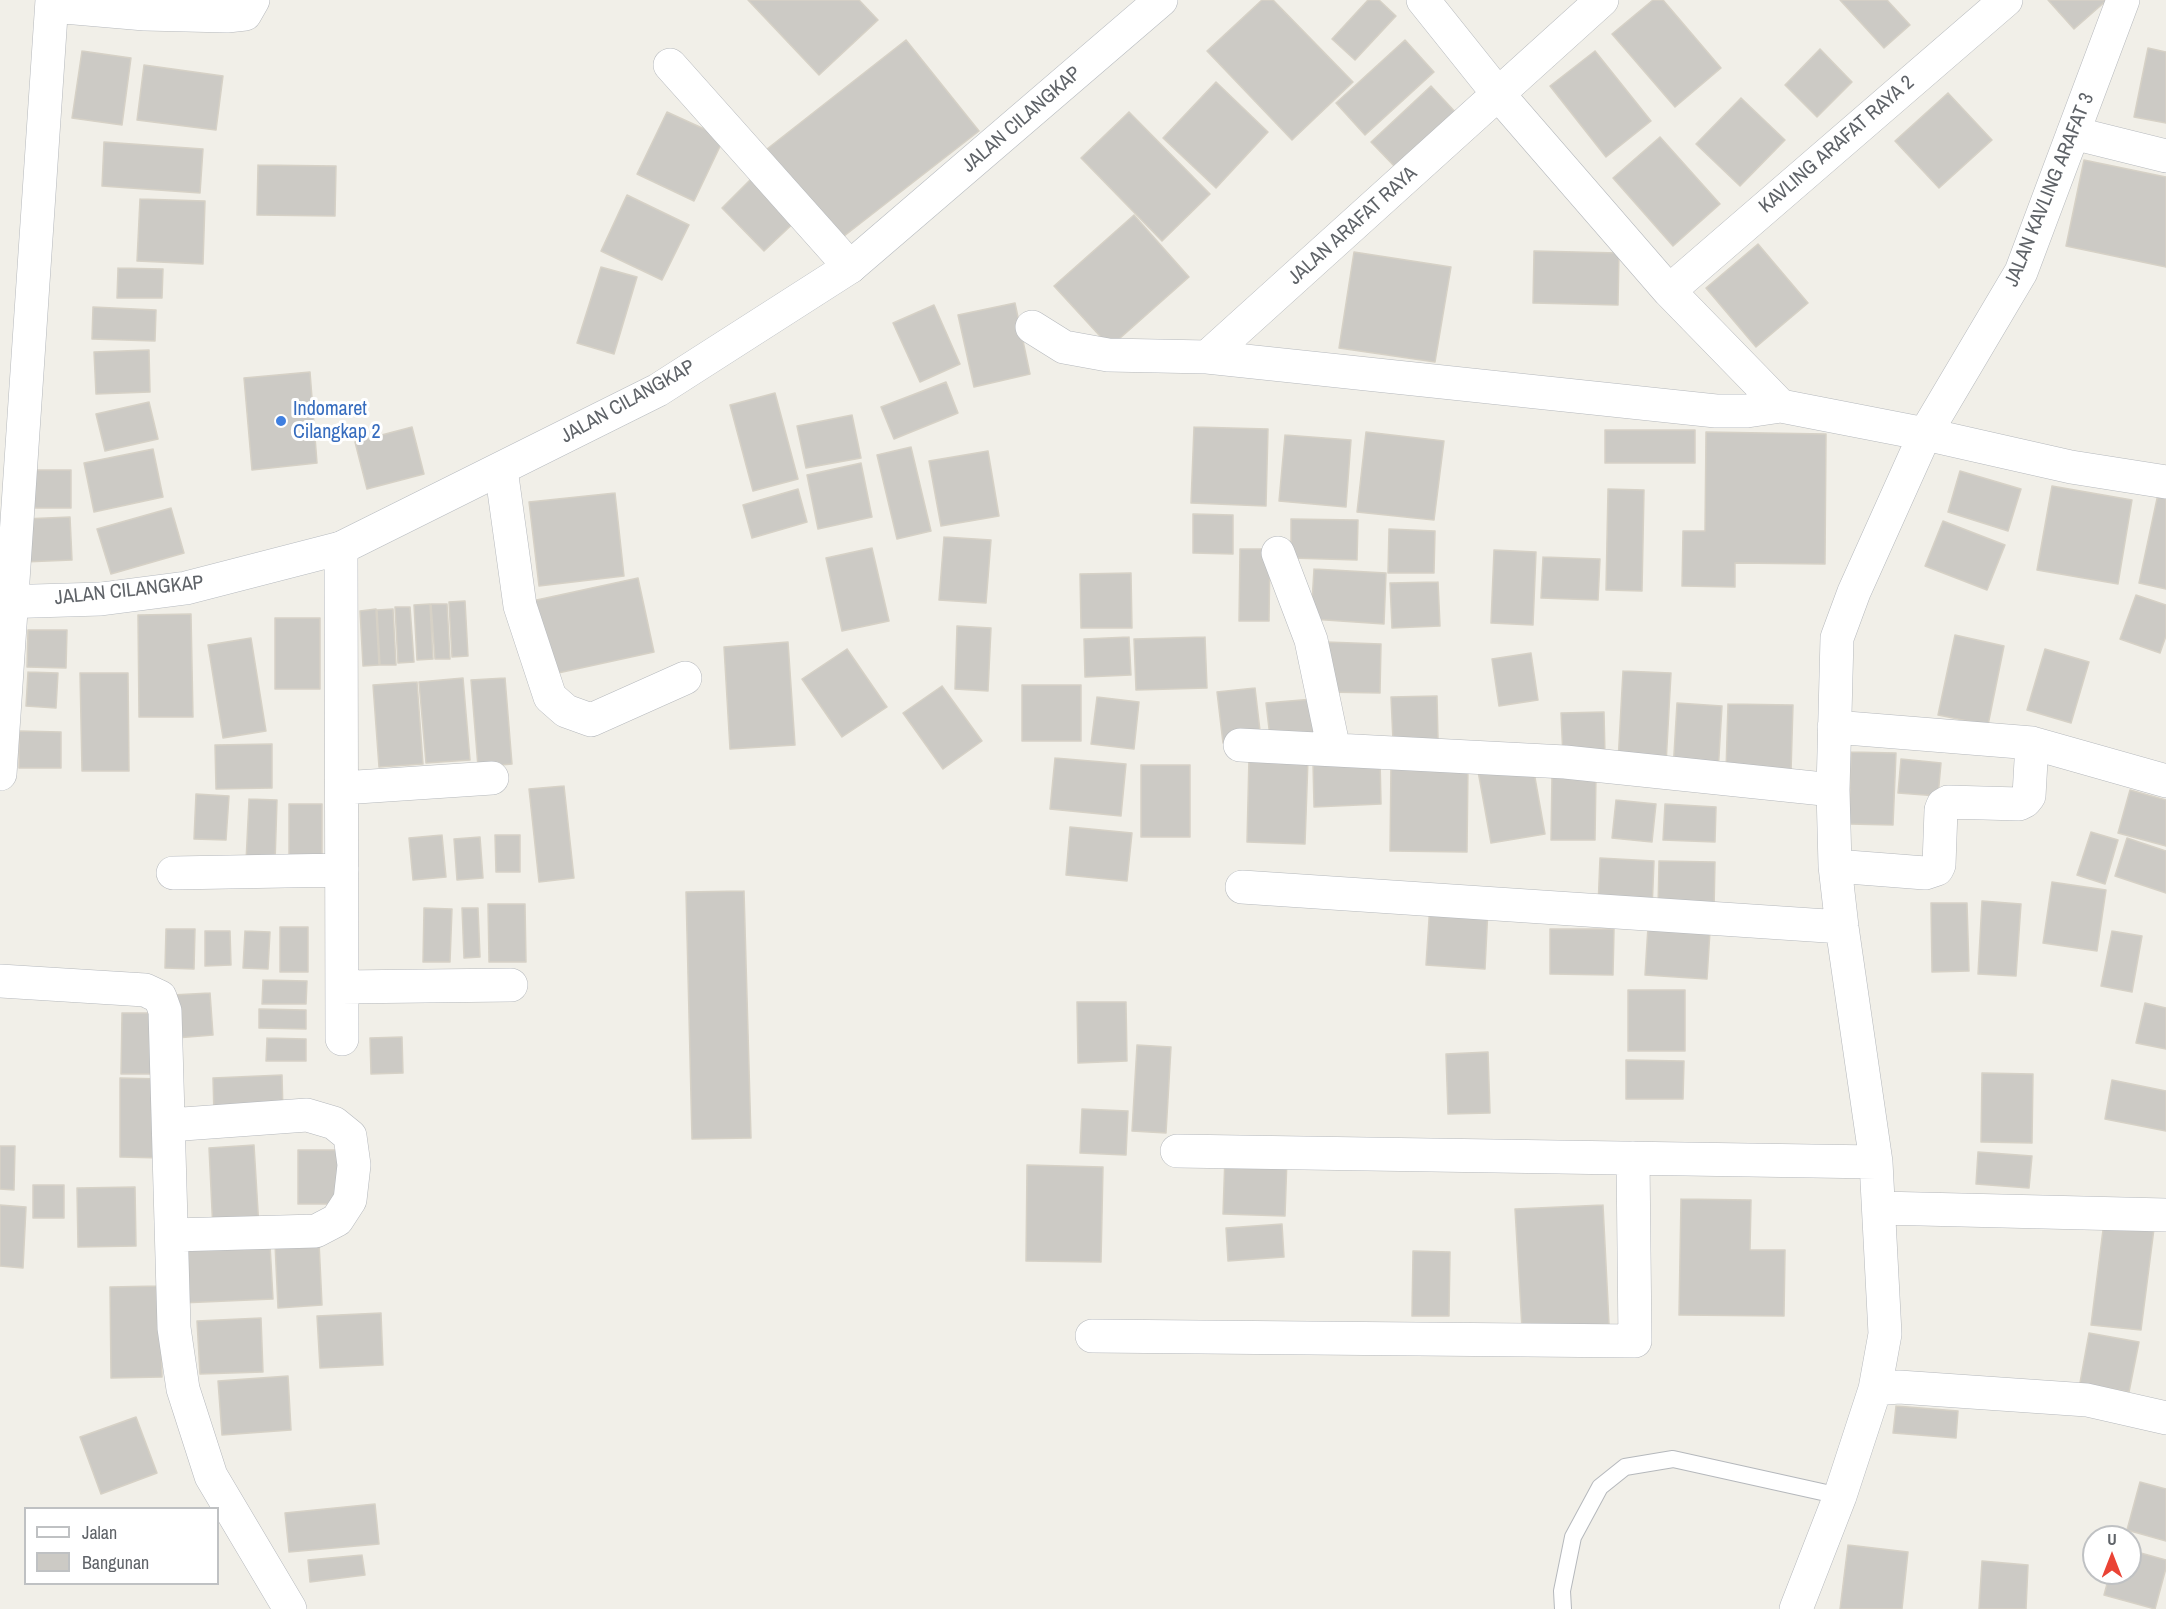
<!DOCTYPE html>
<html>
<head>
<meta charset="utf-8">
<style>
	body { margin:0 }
	#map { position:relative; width:2166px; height:1609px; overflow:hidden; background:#f1efe8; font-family:"Archivo Narrow",sans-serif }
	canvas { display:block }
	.legend { position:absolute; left:24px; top:1507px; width:195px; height:78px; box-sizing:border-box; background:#fff; border:2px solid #bfc1c3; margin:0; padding:8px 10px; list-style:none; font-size:18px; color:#5f6368 }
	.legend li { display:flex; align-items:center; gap:12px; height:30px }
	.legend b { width:30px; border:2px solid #bfc1c3 }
	.north { position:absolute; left:2082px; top:1525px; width:60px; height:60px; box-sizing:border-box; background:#fff; border:2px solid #bfc1c3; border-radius:50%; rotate:0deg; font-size:16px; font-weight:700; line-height:24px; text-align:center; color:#5f6368 }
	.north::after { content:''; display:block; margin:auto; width:21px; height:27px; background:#ea4335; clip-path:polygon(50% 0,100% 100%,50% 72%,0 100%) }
</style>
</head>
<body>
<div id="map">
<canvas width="2166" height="1609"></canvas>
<ul class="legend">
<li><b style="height:8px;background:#fff"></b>Jalan</li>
<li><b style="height:16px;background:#cccac5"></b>Bangunan</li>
</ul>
<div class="north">U</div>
</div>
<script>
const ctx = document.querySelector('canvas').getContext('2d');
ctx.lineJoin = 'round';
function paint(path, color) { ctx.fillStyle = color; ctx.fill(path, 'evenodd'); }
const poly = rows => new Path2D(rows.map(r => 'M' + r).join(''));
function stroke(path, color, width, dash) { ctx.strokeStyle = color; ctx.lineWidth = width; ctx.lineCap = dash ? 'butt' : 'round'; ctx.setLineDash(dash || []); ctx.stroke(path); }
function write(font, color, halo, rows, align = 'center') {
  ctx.font = font + ' "Archivo Narrow",sans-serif'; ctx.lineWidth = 6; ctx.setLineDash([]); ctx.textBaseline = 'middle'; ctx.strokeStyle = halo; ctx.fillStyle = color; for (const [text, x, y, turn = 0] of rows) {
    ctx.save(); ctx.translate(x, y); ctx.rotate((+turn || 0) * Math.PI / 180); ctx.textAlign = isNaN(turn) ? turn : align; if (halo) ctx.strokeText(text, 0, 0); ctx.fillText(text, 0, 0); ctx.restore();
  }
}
const building = poly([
	[748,0,859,0,878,20,819,75,748,0],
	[1262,0,1273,0,1353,82,1292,140,1207,51,1262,0],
	[1368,0,1379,0,1396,16,1355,60,1332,39,1368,0],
	[1653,0,1663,0,1721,68,1675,107,1612,34,1653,0],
	[1840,0,1887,0,1910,25,1884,48,1840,0],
	[2048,0,2107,0,2074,29,2048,0],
	[906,40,979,131,839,240,767,149,906,40],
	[1405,40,1434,72,1365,135,1336,103,1405,40],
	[2148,48,2166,52,2166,123,2134,117,2148,48],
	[1820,49,1852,82,1817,117,1785,85,1820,49],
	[82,51,131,58,122,125,72,118,82,51],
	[1595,51,1651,121,1606,157,1550,86,1595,51],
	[144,65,223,76,216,130,137,120,144,65],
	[1216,82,1268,132,1216,188,1163,138,1216,82],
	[1431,86,1458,115,1398,170,1371,142,1431,86],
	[1948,93,1992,140,1939,188,1895,141,1948,93],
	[1741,98,1785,140,1740,186,1696,144,1741,98],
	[667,112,724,138,694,201,637,174,667,112],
	[1129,112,1210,194,1162,241,1081,158,1129,112],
	[1660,137,1720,204,1673,246,1613,178,1660,137],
	[104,142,203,149,200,193,102,186,104,142],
	[2084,160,2166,177,2166,267,2066,246,2084,160],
	[258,165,336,166,335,216,257,215,258,165],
	[757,173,800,217,764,251,722,208,757,173],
	[627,195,689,225,662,280,601,251,627,195],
	[140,199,205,201,203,264,137,261,140,199],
	[1134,215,1189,277,1110,347,1054,286,1134,215],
	[1758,244,1808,303,1756,347,1706,288,1758,244],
	[1534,251,1619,253,1618,305,1533,303,1534,251],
	[1354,252,1451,267,1435,362,1339,348,1354,252],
	[601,267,637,277,614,354,577,343,601,267],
	[118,268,163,269,162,298,117,298,118,268],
	[1015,303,1030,374,974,387,958,315,1015,303],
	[934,305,960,364,920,382,893,323,934,305],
	[93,307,156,310,155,341,92,339,93,307],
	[149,350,150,392,96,394,94,352,149,350],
	[310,372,317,463,252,470,244,378,310,372],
	[946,382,958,413,894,439,881,407,946,382],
	[775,393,798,479,753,491,730,405,775,393],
	[149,402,158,439,105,451,96,414,149,402],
	[852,415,861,458,806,468,797,426,852,415],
	[412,427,424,474,367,489,355,442,412,427],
	[1194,427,1268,429,1266,506,1191,503,1194,427],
	[1605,430,1695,430,1695,463,1605,463,1605,430],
	[1366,432,1444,441,1434,520,1357,512,1366,432],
	[1706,432,1826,434,1825,564,1735,563,1735,587,1682,586,1683,531,1705,531,1706,432],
	[1285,435,1351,440,1346,507,1279,501,1285,435],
	[911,447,931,531,897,539,877,455,911,447],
	[153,449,163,497,94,512,84,463,153,449],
	[988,451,999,516,941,526,929,461,988,451],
	[861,463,872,517,818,529,807,475,861,463],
	[32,470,71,470,71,508,32,508,32,470],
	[1960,471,2021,489,2008,531,1948,512,1960,471],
	[2052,486,2132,500,2118,584,2037,570,2052,486],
	[798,489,807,522,752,538,743,505,798,489],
	[1608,489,1644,490,1642,591,1606,590,1608,489],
	[615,493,624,576,539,586,529,502,615,493],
	[2158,494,2166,496,2166,589,2139,583,2158,494],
	[171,508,184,553,111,574,97,529,171,508],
	[1193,514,1233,515,1233,554,1193,553,1193,514],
	[70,517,72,560,24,562,23,519,70,517],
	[1291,519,1358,520,1357,560,1291,558,1291,519],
	[1943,521,2005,545,1987,590,1925,566,1943,521],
	[1389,529,1435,531,1434,573,1388,573,1389,529],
	[944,537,991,540,986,603,939,600,944,537],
	[872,548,889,621,842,631,826,558,872,548],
	[1240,549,1270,549,1269,621,1239,621,1240,549],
	[1494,550,1536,552,1533,625,1491,623,1494,550],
	[1543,557,1600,559,1598,600,1541,598,1543,557],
	[1314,569,1386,573,1384,624,1311,619,1314,569],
	[1131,573,1132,628,1081,628,1080,574,1131,573],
	[638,578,654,652,549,675,532,601,638,578],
	[1438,582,1440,626,1392,628,1390,583,1438,582],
	[2136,595,2166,605,2166,636,2160,653,2120,639,2136,595],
	[465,601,468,656,452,657,449,602,465,601],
	[430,604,433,659,417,660,414,605,430,604],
	[431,604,447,604,450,659,435,659,431,604],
	[395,607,410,607,414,662,398,663,395,607],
	[376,609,379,665,363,666,360,611,376,609],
	[393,609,396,665,380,665,377,610,393,609],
	[191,614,193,717,139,717,138,615,191,614],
	[275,618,320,618,320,689,275,689,275,618],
	[957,626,991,628,988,691,955,689,957,626],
	[28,630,67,630,66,668,27,667,28,630],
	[1955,635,2004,646,1988,725,1938,715,1955,635],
	[1129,637,1131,675,1085,677,1084,639,1129,637],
	[1205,637,1207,688,1136,690,1134,639,1205,637],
	[251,638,266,731,223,738,208,645,251,638],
	[788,642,795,745,730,749,724,647,788,642],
	[1326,642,1381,644,1380,693,1325,692,1326,642],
	[847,649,887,707,842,737,802,679,847,649],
	[2045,649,2089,662,2071,723,2027,710,2045,649],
	[1531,653,1538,700,1499,706,1492,659,1531,653],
	[1623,671,1671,673,1666,764,1618,762,1623,671],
	[28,672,58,673,56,708,26,706,28,672],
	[80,673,128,673,129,771,82,771,80,673],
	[463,678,470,760,426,763,419,682,463,678],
	[505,678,512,764,478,767,471,680,505,678],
	[417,682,423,764,379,767,373,685,417,682],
	[1022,685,1081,685,1081,741,1022,741,1022,685],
	[942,686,982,741,943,769,903,713,942,686],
	[1255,688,1261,739,1223,743,1217,692,1255,688],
	[1437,696,1438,740,1393,741,1391,697,1437,696],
	[1097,697,1139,702,1134,749,1091,744,1097,697],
	[1313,699,1317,741,1271,746,1266,703,1313,699],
	[1677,703,1722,706,1718,773,1673,771,1677,703],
	[1728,704,1793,705,1791,772,1726,771,1728,704],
	[1604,712,1605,756,1563,758,1561,713,1604,712],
	[19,731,61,732,61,768,19,768,19,731],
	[272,744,272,788,216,789,215,745,272,744],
	[1851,752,1896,753,1893,825,1849,824,1851,752],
	[1249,757,1308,759,1305,844,1247,842,1249,757],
	[1055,758,1126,764,1121,816,1050,809,1055,758],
	[1380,759,1381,804,1314,807,1313,762,1380,759],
	[1901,759,1941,763,1938,796,1898,793,1901,759],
	[1532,761,1545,834,1491,843,1478,771,1532,761],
	[1391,763,1468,764,1467,852,1390,851,1391,763],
	[1141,765,1190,765,1190,837,1141,837,1141,765],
	[1552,774,1596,774,1595,840,1551,840,1552,774],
	[564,786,574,878,539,882,529,789,564,786],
	[2130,790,2166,800,2166,846,2118,833,2130,790],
	[196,794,229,796,226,840,194,839,196,794],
	[249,799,277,800,275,863,246,862,249,799],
	[1616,800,1656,804,1652,842,1612,838,1616,800],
	[289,804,322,804,322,863,289,863,289,804],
	[1665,804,1716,807,1715,842,1663,840,1665,804],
	[1070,827,1132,833,1127,881,1066,875,1070,827],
	[2091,832,2118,840,2105,884,2077,875,2091,832],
	[442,835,446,877,413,880,409,838,442,835],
	[495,835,520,835,520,872,496,872,495,835],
	[480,837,483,878,457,880,454,839,480,837],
	[2127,838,2166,851,2166,893,2115,876,2127,838],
	[1600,858,1654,861,1652,910,1598,907,1600,858],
	[1659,861,1715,862,1714,910,1658,910,1659,861],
	[2052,882,2106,890,2097,951,2043,943,2052,882],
	[744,891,751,1138,692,1139,686,892,744,891],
	[1982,901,2021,904,2016,976,1978,974,1982,901],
	[1931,903,1967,903,1969,971,1932,972,1931,903],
	[488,904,525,904,526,962,489,962,488,904],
	[1430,904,1488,908,1485,969,1426,965,1430,904],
	[424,908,452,909,450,962,423,962,424,908],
	[462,908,478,908,480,957,464,958,462,908],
	[280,927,308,927,308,972,280,972,280,927],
	[1648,927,1710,931,1707,979,1645,975,1648,927],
	[166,929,195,929,194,969,165,968,166,929],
	[1550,929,1614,929,1613,975,1550,974,1550,929],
	[205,931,230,931,231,965,205,966,205,931],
	[245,931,270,932,268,969,243,968,245,931],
	[2112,931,2142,936,2132,992,2101,986,2112,931],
	[263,980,307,981,306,1004,262,1004,263,980],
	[1628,990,1685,990,1685,1051,1628,1051,1628,990],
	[210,993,213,1035,176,1038,172,995,210,993],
	[1077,1002,1126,1002,1127,1061,1078,1063,1077,1002],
	[2145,1003,2166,1008,2166,1049,2136,1043,2145,1003],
	[259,1009,306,1010,306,1029,259,1028,259,1009],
	[122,1013,153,1013,153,1074,121,1074,122,1013],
	[402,1037,403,1073,371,1074,370,1038,402,1037],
	[267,1038,306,1039,306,1061,266,1061,267,1038],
	[1137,1045,1171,1047,1166,1133,1132,1131,1137,1045],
	[1488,1052,1490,1113,1448,1114,1446,1054,1488,1052],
	[1626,1060,1684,1061,1683,1099,1626,1099,1626,1060],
	[1982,1073,2033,1074,2032,1143,1981,1142,1982,1073],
	[282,1075,283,1113,214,1115,213,1078,282,1075],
	[120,1078,162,1079,162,1158,120,1157,120,1078],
	[2112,1080,2166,1091,2166,1131,2105,1119,2112,1080],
	[1082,1109,1128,1111,1126,1155,1080,1153,1082,1109],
	[254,1145,259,1228,213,1231,209,1148,254,1145],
	[0,1146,15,1146,14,1190,0,1189,0,1146],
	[298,1150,341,1150,341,1204,298,1204,298,1150],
	[1978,1152,2032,1156,2029,1188,1976,1184,1978,1152],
	[1225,1156,1287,1158,1285,1216,1223,1214,1225,1156],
	[1027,1165,1103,1167,1101,1262,1026,1261,1027,1165],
	[33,1185,64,1185,64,1218,33,1218,33,1185],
	[135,1187,136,1246,78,1247,77,1188,135,1187],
	[1681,1199,1751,1200,1750,1250,1785,1250,1784,1316,1679,1315,1681,1199],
	[0,1205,26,1207,23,1268,0,1266,0,1205],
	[1603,1205,1609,1324,1522,1329,1515,1209,1603,1205],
	[2105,1214,2155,1221,2141,1330,2091,1325,2105,1214],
	[1282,1224,1284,1257,1228,1261,1226,1228,1282,1224],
	[319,1242,322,1305,278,1308,275,1244,319,1242],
	[270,1245,273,1299,181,1303,179,1248,270,1245],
	[1413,1251,1450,1252,1449,1316,1412,1316,1413,1251],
	[160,1286,162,1377,111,1378,110,1287,160,1286],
	[381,1313,383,1365,320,1368,317,1316,381,1313],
	[261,1318,263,1372,200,1374,197,1321,261,1318],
	[2089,1333,2139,1342,2129,1392,2080,1383,2089,1333],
	[288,1376,291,1430,222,1435,218,1381,288,1376],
	[1896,1406,1958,1411,1956,1438,1893,1433,1896,1406],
	[136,1417,157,1473,101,1494,80,1437,136,1417],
	[2140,1482,2166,1489,2166,1541,2127,1530,2140,1482],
	[375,1504,379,1544,289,1552,285,1513,375,1504],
	[1848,1545,1908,1552,1902,1609,1840,1609,1848,1545],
	[2130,1550,2166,1560,2166,1568,2155,1609,2104,1595,2110,1573,2130,1573,2130,1550],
	[362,1555,365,1575,310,1582,308,1560,362,1555],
	[1982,1561,2028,1565,2026,1609,1979,1609,1982,1561]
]);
const lane = poly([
	[1563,1609,1562,1591,1573,1537,1600,1487,1625,1467,1673,1459,1840,1496]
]);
const street = poly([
	[1423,0,1499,95,1669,291,1781,406,1925,434,1854,592,1837,638,1833,790,1835,866,1842,927,1876,1162,1885,1334,1875,1389,1840,1496,1796,1609],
	[2123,0,2021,272,1925,434,2071,467,2166,482],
	[52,6,145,14,227,16,245,14,253,0],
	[670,65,850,267],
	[2073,133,2166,156],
	[1669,291,2006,0],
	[1032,327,1064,347,1108,355,1207,357,1716,411,1747,411,1781,406],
	[1207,357,1602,0],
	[501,469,520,606,550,697,566,711,591,720,685,678],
	[341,548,342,1039],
	[1278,553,1311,640,1334,750],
	[1834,727,2032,743,2166,781],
	[1240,745,1565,762,1833,790],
	[0,774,52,0],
	[342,788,492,778],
	[1835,866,1925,873,1937,869,1939,865,1941,810,1943,805,1948,802,2019,804,2025,801,2029,796,2032,743],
	[173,873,342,870],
	[1242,887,1842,927],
	[0,981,145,990,160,997,165,1011,174,1328,183,1389,211,1476,290,1609],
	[342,987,511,985],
	[169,1125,307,1115,334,1123,350,1136,354,1165,350,1200,337,1220,316,1231,173,1235],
	[1177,1151,1876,1162],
	[1880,1208,2166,1215],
	[1092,1336,1635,1341,1633,1158],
	[1875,1389,1899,1387,2087,1400,2166,1418]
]);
const secondary = poly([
	[0,602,101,599,186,588,341,548,658,390,850,267,1161,0]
]);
const markers = [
	[281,421,6,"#3f7fe0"]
];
const streetNames = [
	["JALAN CILANGKAP",1022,120,-41],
	["KAVLING ARAFAT RAYA 2",1837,145,-41],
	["JALAN KAVLING ARAFAT 3",2050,190,-68],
	["JALAN ARAFAT RAYA",1353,226,-42],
	["JALAN CILANGKAP",628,402,-29],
	["JALAN CILANGKAP",129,591,-6]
];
const shopNames = [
	["Indomaret",293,410],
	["Cilangkap 2",293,433]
];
paint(building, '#cccac5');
stroke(building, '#d6d1c6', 1.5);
stroke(lane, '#b5b8bc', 18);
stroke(street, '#b5b8bc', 34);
stroke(secondary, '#b6babf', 34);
stroke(lane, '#fff', 16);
stroke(street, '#fff', 33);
stroke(secondary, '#fff', 33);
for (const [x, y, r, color] of markers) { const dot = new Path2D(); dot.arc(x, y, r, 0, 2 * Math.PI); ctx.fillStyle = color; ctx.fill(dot); stroke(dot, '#fff', 2); }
write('20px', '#5f6368', '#fff', streetNames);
write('20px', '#366cbe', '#fff', shopNames, 'left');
</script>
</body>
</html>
